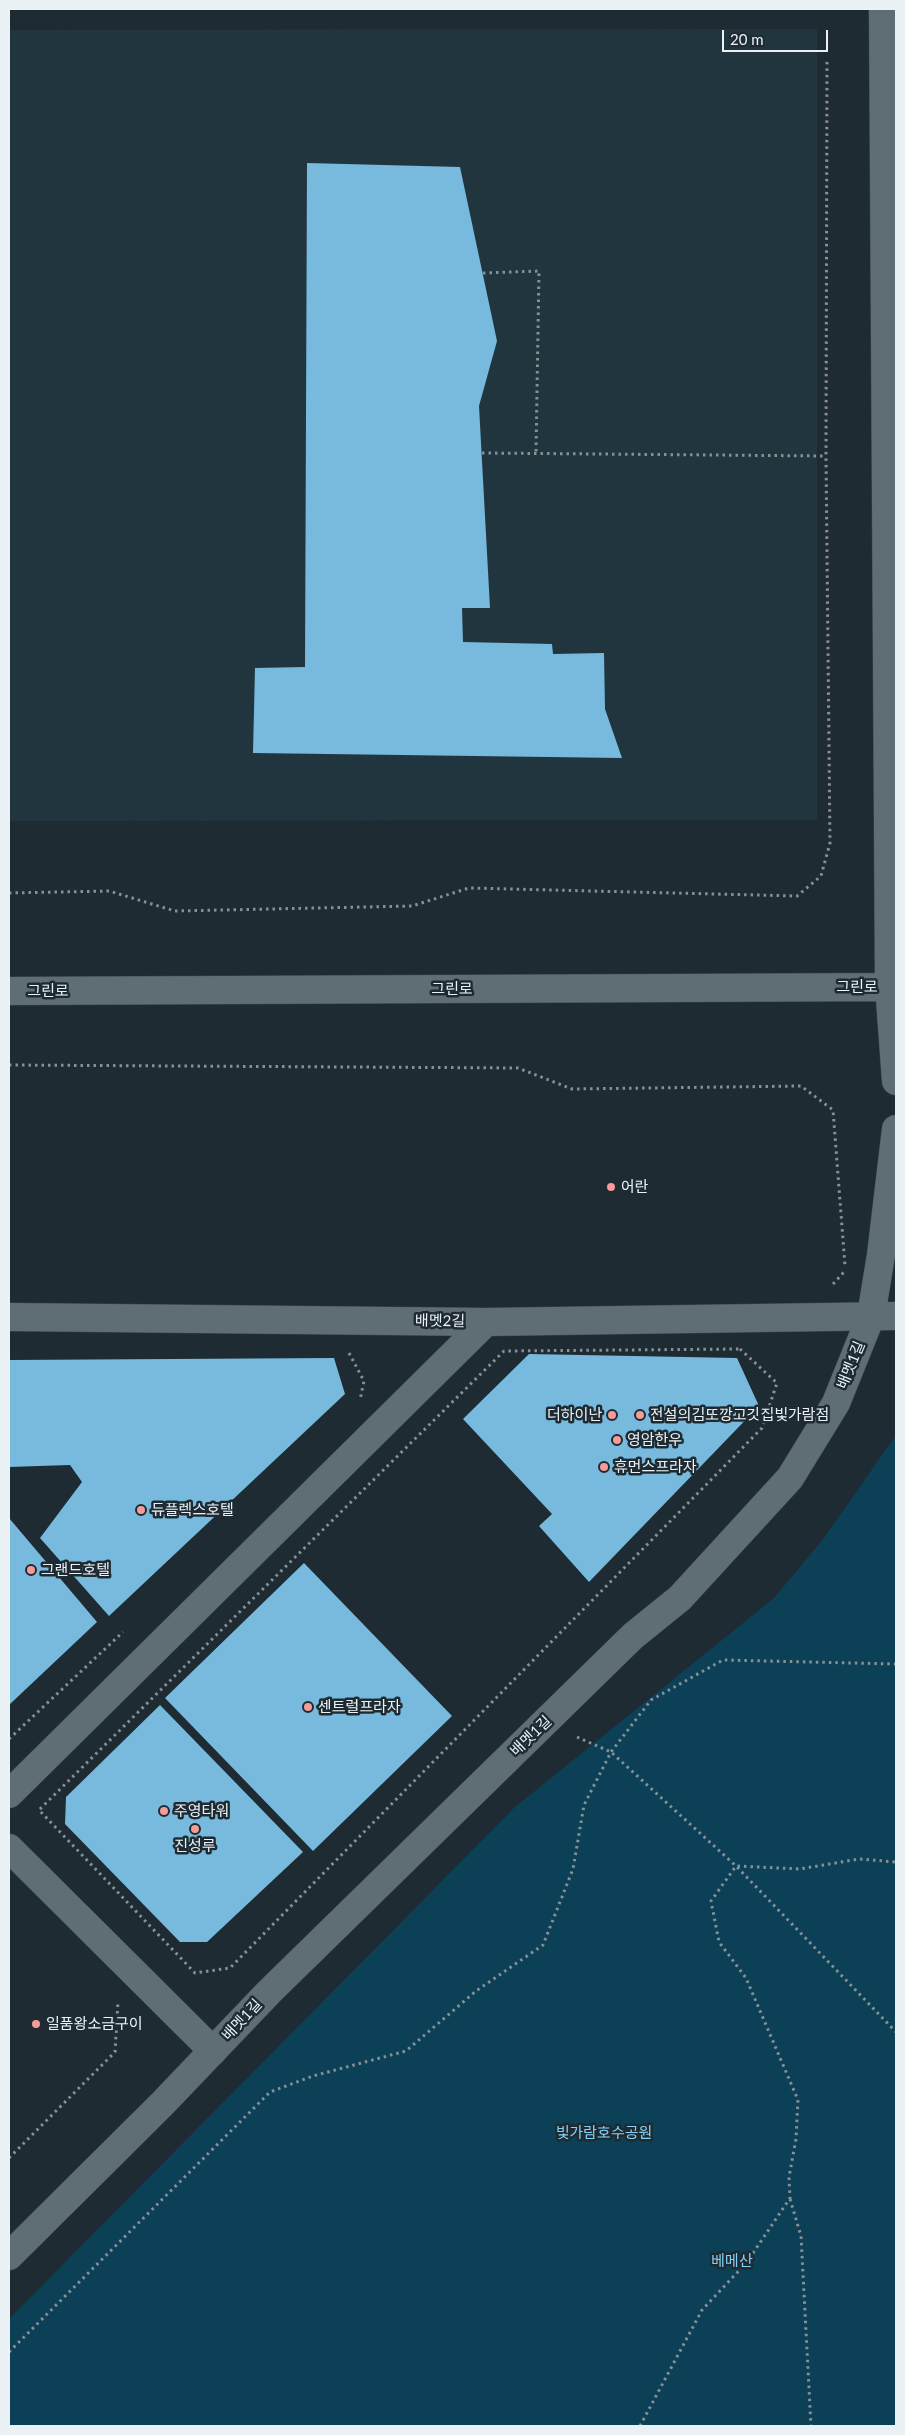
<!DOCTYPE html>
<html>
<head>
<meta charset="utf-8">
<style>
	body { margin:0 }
	#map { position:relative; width:905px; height:2435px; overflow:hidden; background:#1e2b32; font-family:Lato,sans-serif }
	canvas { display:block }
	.frame { position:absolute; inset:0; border:10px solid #eaf2f6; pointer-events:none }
	.scale { position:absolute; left:722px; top:30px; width:106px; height:22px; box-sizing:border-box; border:2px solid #eaf2f6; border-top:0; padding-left:6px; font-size:15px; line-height:18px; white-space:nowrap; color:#eaf2f6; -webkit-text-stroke:4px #1e2b32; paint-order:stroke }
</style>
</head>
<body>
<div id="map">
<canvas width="905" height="2435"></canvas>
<div class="frame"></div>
<div class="scale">20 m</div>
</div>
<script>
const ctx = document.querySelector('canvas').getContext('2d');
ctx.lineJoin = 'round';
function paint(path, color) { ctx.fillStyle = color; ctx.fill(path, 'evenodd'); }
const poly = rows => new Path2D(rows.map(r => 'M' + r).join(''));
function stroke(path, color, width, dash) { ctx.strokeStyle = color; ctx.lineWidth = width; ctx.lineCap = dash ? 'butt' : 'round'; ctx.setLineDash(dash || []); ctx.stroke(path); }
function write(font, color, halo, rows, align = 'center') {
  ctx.font = font + ' Lato,"Noto Sans KR",sans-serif'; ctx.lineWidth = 5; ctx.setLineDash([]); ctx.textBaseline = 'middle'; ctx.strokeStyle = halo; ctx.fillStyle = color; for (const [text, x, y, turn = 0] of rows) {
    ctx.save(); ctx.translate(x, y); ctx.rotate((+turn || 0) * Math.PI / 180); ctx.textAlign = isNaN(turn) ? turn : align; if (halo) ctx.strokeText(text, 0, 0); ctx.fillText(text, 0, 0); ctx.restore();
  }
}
const built = poly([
	[817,29,817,820,9,821,9,30]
]);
const green = poly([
	[896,1435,896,2426,9,2426,9,2319,515,1807,774,1598,824,1538]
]);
const building = poly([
	[307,163,460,167,497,341,479,406,490,608,462,608,463,642,552,644,553,654,604,653,605,709,622,758,253,753,255,668,305,667],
	[529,1354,737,1358,759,1406,589,1582,539,1526,552,1514,463,1419],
	[334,1358,345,1394,109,1616,40,1538,82,1482,70,1465,9,1467,9,1360],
	[9,1518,97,1622,9,1705],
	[304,1563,452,1716,313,1851,165,1698],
	[160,1705,303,1852,207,1942,180,1942,65,1824,66,1797]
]);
const path = poly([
	[483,273,539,271,536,452],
	[482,453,826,456],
	[9,893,109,891,175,911,412,906,469,888,797,896,821,876,830,843,826,456,827,61],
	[9,1065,518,1068,572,1089,801,1086,833,1110,845,1266],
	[833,1284,844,1272],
	[740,1349,777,1383,762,1428,230,1968,195,1973,39,1810,504,1351,740,1349],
	[349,1353,364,1381,360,1400],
	[577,1737,611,1752,736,1866,896,2032],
	[9,1739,123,1632],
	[9,2158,115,2052,118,2002],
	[790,2199,801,2236,811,2426],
	[9,2352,270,2092,313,2076,406,2051,476,1991,543,1945,573,1869,584,1805,611,1752,651,1700,723,1660,896,1664],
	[640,2426,702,2310,747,2262,790,2198,789,2177,796,2139,798,2100,746,1978,719,1942,711,1901,736,1866,800,1869,859,1859,896,1862]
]);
const street = poly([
	[9,1317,486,1322,896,1316],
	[9,1794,486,1322],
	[9,1848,213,2051]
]);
const secondary = poly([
	[883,9,889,986,896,1081],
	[9,991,896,987],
	[9,2256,163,2103,269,1992,633,1636,680,1598,790,1478,836,1403,871,1316,881,1255,896,1129]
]);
const markers = [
	[611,1187,5,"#f59b98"],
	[612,1415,5,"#f59b98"],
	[640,1415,5,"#f59b98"],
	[617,1440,5,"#f59b98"],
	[604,1467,5,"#f59b98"],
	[141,1510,5,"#f59b98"],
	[31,1570,5,"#f59b98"],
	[308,1707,5,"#f59b98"],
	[164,1811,5,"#f59b98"],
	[195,1829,5,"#f59b98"],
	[36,2024,5,"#f59b98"]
];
const streetNames = [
	["그린로",857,987],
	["그린로",452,989],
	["그린로",48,991],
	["배멧2길",440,1321,1],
	["배멧1길",851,1365,-68],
	["배멧1길",531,1736,-44],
	["배멧1길",242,2020,-47]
];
const poiNames = [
	["어란",621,1187],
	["더하이난",602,1415,"right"],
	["전설의김또깡고깃집빛가람점",650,1415],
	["영암한우",627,1440],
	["휴먼스프라자",614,1467],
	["듀플렉스호텔",151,1510],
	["그랜드호텔",41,1570],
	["센트럴프라자",318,1707],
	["주영타워",174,1811],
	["진성루",195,1846,"center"],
	["일품왕소금구이",46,2024]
];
const parkNames = [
	["빛가람호수공원",604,2133],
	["베메산",732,2261]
];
paint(built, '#21353f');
paint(green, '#0b4056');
paint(building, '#77badd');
stroke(street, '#3d494e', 29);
stroke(secondary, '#3d494e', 29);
stroke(path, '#869196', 3, [2.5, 4]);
stroke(street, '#5f6e75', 28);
stroke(secondary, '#5f6e75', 28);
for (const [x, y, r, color] of markers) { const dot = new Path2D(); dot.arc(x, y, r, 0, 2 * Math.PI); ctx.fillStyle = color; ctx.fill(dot); stroke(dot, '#1e2b32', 2); }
write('15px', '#eaf2f6', '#1e2b32', streetNames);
write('15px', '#eaf2f6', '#1e2b32', poiNames, 'left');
write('15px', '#86d1f7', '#1e2b32', parkNames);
</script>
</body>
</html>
